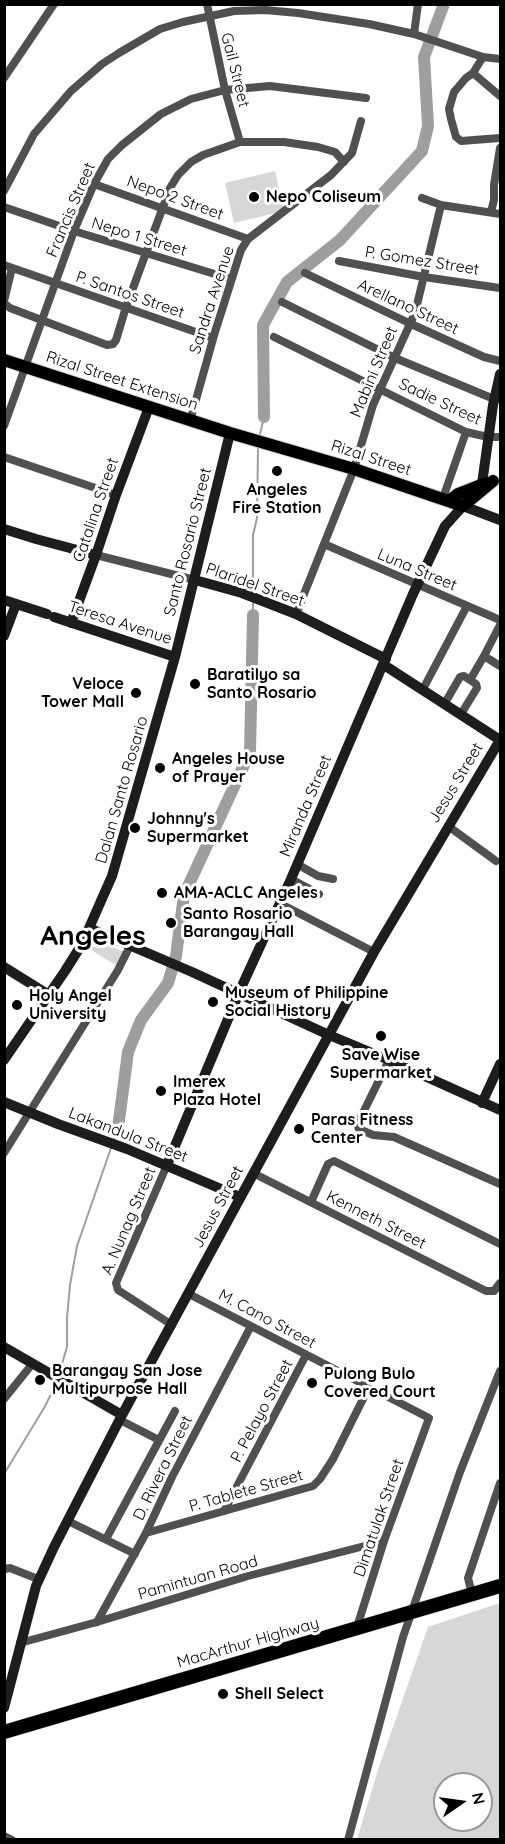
<!DOCTYPE html>
<html>
<head>
<meta charset="utf-8">
<style>
	body { margin:0 }
	#map { position:relative; width:505px; height:1844px; overflow:hidden; background:#fff; font-family:Quicksand,sans-serif }
	canvas { display:block }
	.frame { position:absolute; inset:0; border:6px solid #000; pointer-events:none }
	.north { position:absolute; left:433px; top:1772px; width:60px; height:60px; box-sizing:border-box; background:#fff; border:2px solid #999; border-radius:50%; rotate:77deg; font-size:16px; font-weight:700; line-height:24px; text-align:center; color:#000 }
	.north::after { content:''; display:block; margin:auto; width:21px; height:27px; background:#000; clip-path:polygon(50% 0,100% 100%,50% 72%,0 100%) }
</style>
</head>
<body>
<div id="map">
<canvas width="505" height="1844"></canvas>
<div class="frame"></div>
<div class="north">N</div>
</div>
<script>
const ctx = document.querySelector('canvas').getContext('2d');
ctx.lineJoin = 'round';
function paint(path, color) { ctx.fillStyle = color; ctx.fill(path, 'evenodd'); }
const poly = rows => new Path2D(rows.map(r => 'M' + r).join(''));
function stroke(path, color, width, dash) { ctx.strokeStyle = color; ctx.lineWidth = width; ctx.lineCap = dash ? 'butt' : 'round'; ctx.setLineDash(dash || []); ctx.stroke(path); }
function write(font, color, halo, rows, align = 'center') {
  ctx.font = font + ' Quicksand,sans-serif'; ctx.lineWidth = 6; ctx.setLineDash([]); ctx.textBaseline = 'middle'; ctx.strokeStyle = halo; ctx.fillStyle = color; for (const [text, x, y, turn = 0] of rows) {
    ctx.save(); ctx.translate(x, y); ctx.rotate((+turn || 0) * Math.PI / 180); ctx.textAlign = isNaN(turn) ? turn : align; if (halo) ctx.strokeText(text, 0, 0); ctx.fillText(text, 0, 0); ctx.restore();
  }
}
const green = poly([
	[275,171,284,211,234,223,225,183],
	[98,941,124,952,116,965,91,950],
	[500,1603,500,1839,357,1839,378,1770,428,1627],
	[445,1784,481,1784,481,1820,445,1820]
]);
const stream = poly([
	[259,439,264,417],
	[253,594,253,535,257,518,258,447],
	[253,602,253,615],
	[114,1139,118,1128],
	[59,1374,67,1347,67,1318,70,1285,77,1246,111,1148],
	[4,1474,44,1408,57,1383]
]);
const river = poly([
	[264,417,263,325,287,282,340,240,422,151,428,126,424,57,444,4],
	[118,1128,128,1052,141,1020,168,983,176,956,184,895,250,752,253,615]
]);
const street = poly([
	[207,4,225,90,240,142],
	[414,34,418,4],
	[483,57,473,73,466,78,454,92,449,109,451,119,456,137,461,141,500,138],
	[473,73,500,96],
	[4,78,54,4],
	[94,184,248,239],
	[4,191,34,134,71,91,102,64,119,53,160,29,183,22,234,11,265,10,298,13,369,24,414,34,483,57,500,59],
	[422,198,441,205,500,214],
	[4,207,74,231,231,279],
	[491,212,494,200,494,185,500,148],
	[339,261,424,277,500,288],
	[4,265,213,338],
	[305,273,409,323,484,357,500,361],
	[4,301,12,268],
	[282,302,395,358,494,399,500,399],
	[4,303,10,308,107,345,113,344,116,340,126,307,170,188,178,175,191,162,203,155,240,142,284,142,318,147,335,152,344,162],
	[274,337,466,432,488,437,500,437],
	[190,421,215,332,241,250,248,239,331,175,352,153,361,121],
	[4,426,74,231,94,184,108,159,122,145,161,114,191,99,225,90,270,86,366,98],
	[4,457,116,495],
	[443,498,466,432],
	[324,544,500,620],
	[96,555,195,580],
	[296,614,354,469,373,405,415,313,441,205],
	[484,656,500,666],
	[470,680,484,656,500,625],
	[423,689,467,606],
	[445,703,460,677,464,676,476,684,477,688,461,714],
	[448,826,496,861],
	[297,864,318,876,333,879],
	[291,879,319,894],
	[279,903,374,952],
	[389,1060,357,1125,359,1129,373,1135,394,1137,500,1184],
	[4,1153,118,970,130,946],
	[167,1165,116,1283,118,1290,172,1325],
	[253,1173,486,1291,494,1291,500,1283],
	[311,1202,328,1164,334,1161,500,1244],
	[189,1294,429,1418,384,1541,357,1627],
	[4,1399,33,1363],
	[120,1420,159,1440],
	[224,1511,306,1355],
	[68,1521,135,1554],
	[146,1533,313,1486,320,1479,333,1459,369,1387],
	[106,1539,175,1411],
	[5,1569,10,1568,38,1579],
	[472,1594,468,1578,500,1483],
	[97,1622,146,1533,172,1477,251,1326],
	[20,1643,97,1622,248,1576,384,1541],
	[4,1836,12,1840],
	[348,1840,403,1637,460,1472,500,1371]
]);
const secondary = poly([
	[481,491,493,405,500,374],
	[4,529,36,539,96,555],
	[195,580,242,593,296,614,386,659],
	[4,600,47,614],
	[54,617,175,657],
	[71,623,96,555,116,495,149,407],
	[4,636,16,604],
	[384,665,500,740],
	[89,928,192,972,329,1035,389,1060,500,1110],
	[4,967,49,995],
	[4,1060,65,971,82,944,112,876,175,657,230,433],
	[4,1102,58,1124,127,1149,240,1197],
	[482,1103,500,1064],
	[167,1165,241,988,291,879,413,594,445,526,463,506,500,520],
	[4,1347,122,1415],
	[4,1708,36,1586,54,1547,122,1415,374,952,500,740]
]);
const primary = poly([
	[4,360,230,433,354,469,463,506,493,481],
	[449,501,458,494,486,483]
]);
const highway = poly([
	[4,1732,500,1586]
]);
const markers = [
	[254,197,6,"#000"],
	[277,471,6,"#000"],
	[195,684,6,"#000"],
	[136,693,6,"#000"],
	[160,768,6,"#000"],
	[135,828,6,"#000"],
	[162,893,6,"#000"],
	[171,923,6,"#000"],
	[213,1002,6,"#000"],
	[17,1005,6,"#000"],
	[381,1036,6,"#000"],
	[161,1091,6,"#000"],
	[299,1129,6,"#000"],
	[40,1380,6,"#000"],
	[312,1383,6,"#000"],
	[223,1694,6,"#000"]
];
const streetNames = [
	["Gail Street",235,70,76],
	["Nepo 2 Street",175,198,20],
	["Francis Street",71,210,-67],
	["Nepo 1 Street",139,237,17],
	["P. Gomez Street",422,261,9],
	["P. Santos Street",130,295,19],
	["Sandra Avenue",212,300,-72],
	["Arellano Street",408,307,25],
	["Mabini Street",374,372,-67],
	["Rizal Street Extension",122,381,18],
	["Sadie Street",440,402,25],
	["Rizal Street",371,458,18],
	["Catalina Street",96,510,-71],
	["Santo Rosario Street",188,542,-76],
	["Luna Street",417,570,23],
	["Plaridel Street",255,585,19],
	["Teresa Avenue",120,623,18],
	["Jesus Street",456,783,-59],
	["Dalan Santo Rosario",122,790,-74],
	["Miranda Street",306,806,-67],
	["Lakandula Street",128,1135,21],
	["Jesus Street",218,1207,-62],
	["Kenneth Street",376,1220,27],
	["A. Nunag Street",129,1221,-67],
	["M. Cano Street",267,1319,28],
	["P. Pelayo Street",262,1411,-62],
	["D. Rivera Street",163,1468,-64],
	["P. Tablete Street",246,1491,-16],
	["Dimatulak Street",379,1518,-71],
	["Pamintuan Road",198,1578,-16],
	["MacArthur Highway",248,1643,-16]
];
const poiNames = [
	["Nepo Coliseum",266,197],
	["Angeles",277,490,"center"],
	["Fire Station",277,508,"center"],
	["Baratilyo sa",207,675],
	["Santo Rosario",207,693],
	["Veloce",124,684,"right"],
	["Tower Mall",124,702,"right"],
	["Angeles House",172,759],
	["of Prayer",172,777],
	["Johnny's",147,819],
	["Supermarket",147,837],
	["AMA-ACLC Angeles",174,893],
	["Santo Rosario",183,914],
	["Barangay Hall",183,932],
	["Museum of Philippine",225,993],
	["Social History",225,1011],
	["Holy Angel",29,996],
	["University",29,1014],
	["Save Wise",381,1055,"center"],
	["Supermarket",381,1073,"center"],
	["Imerex",173,1082],
	["Plaza Hotel",173,1100],
	["Paras Fitness",311,1120],
	["Center",311,1138],
	["Barangay San Jose",52,1371],
	["Multipurpose Hall",52,1389],
	["Pulong Bulo",324,1374],
	["Covered Court",324,1392],
	["Shell Select",235,1694]
];
const townNames = [
	["Angeles",93,937]
];
paint(green, '#d7d7d7');
stroke(stream, '#9e9e9e', 2);
stroke(river, '#9e9e9e', 12);
stroke(primary, '#dbdbdb', 14);
stroke(highway, '#dbdbdb', 15);
stroke(street, '#505050', 8);
stroke(secondary, '#1d1d1d', 10);
stroke(primary, '#000', 12);
stroke(highway, '#000', 14);
for (const [x, y, r, color] of markers) { const dot = new Path2D(); dot.arc(x, y, r, 0, 2 * Math.PI); ctx.fillStyle = color; ctx.fill(dot); stroke(dot, '#fff', 2); }
write('16px', '#000', '#fff', streetNames);
write('bold 16px', '#000', '#fff', poiNames, 'left');
write('bold 28px', '#000', '#fff', townNames);
</script>
</body>
</html>
